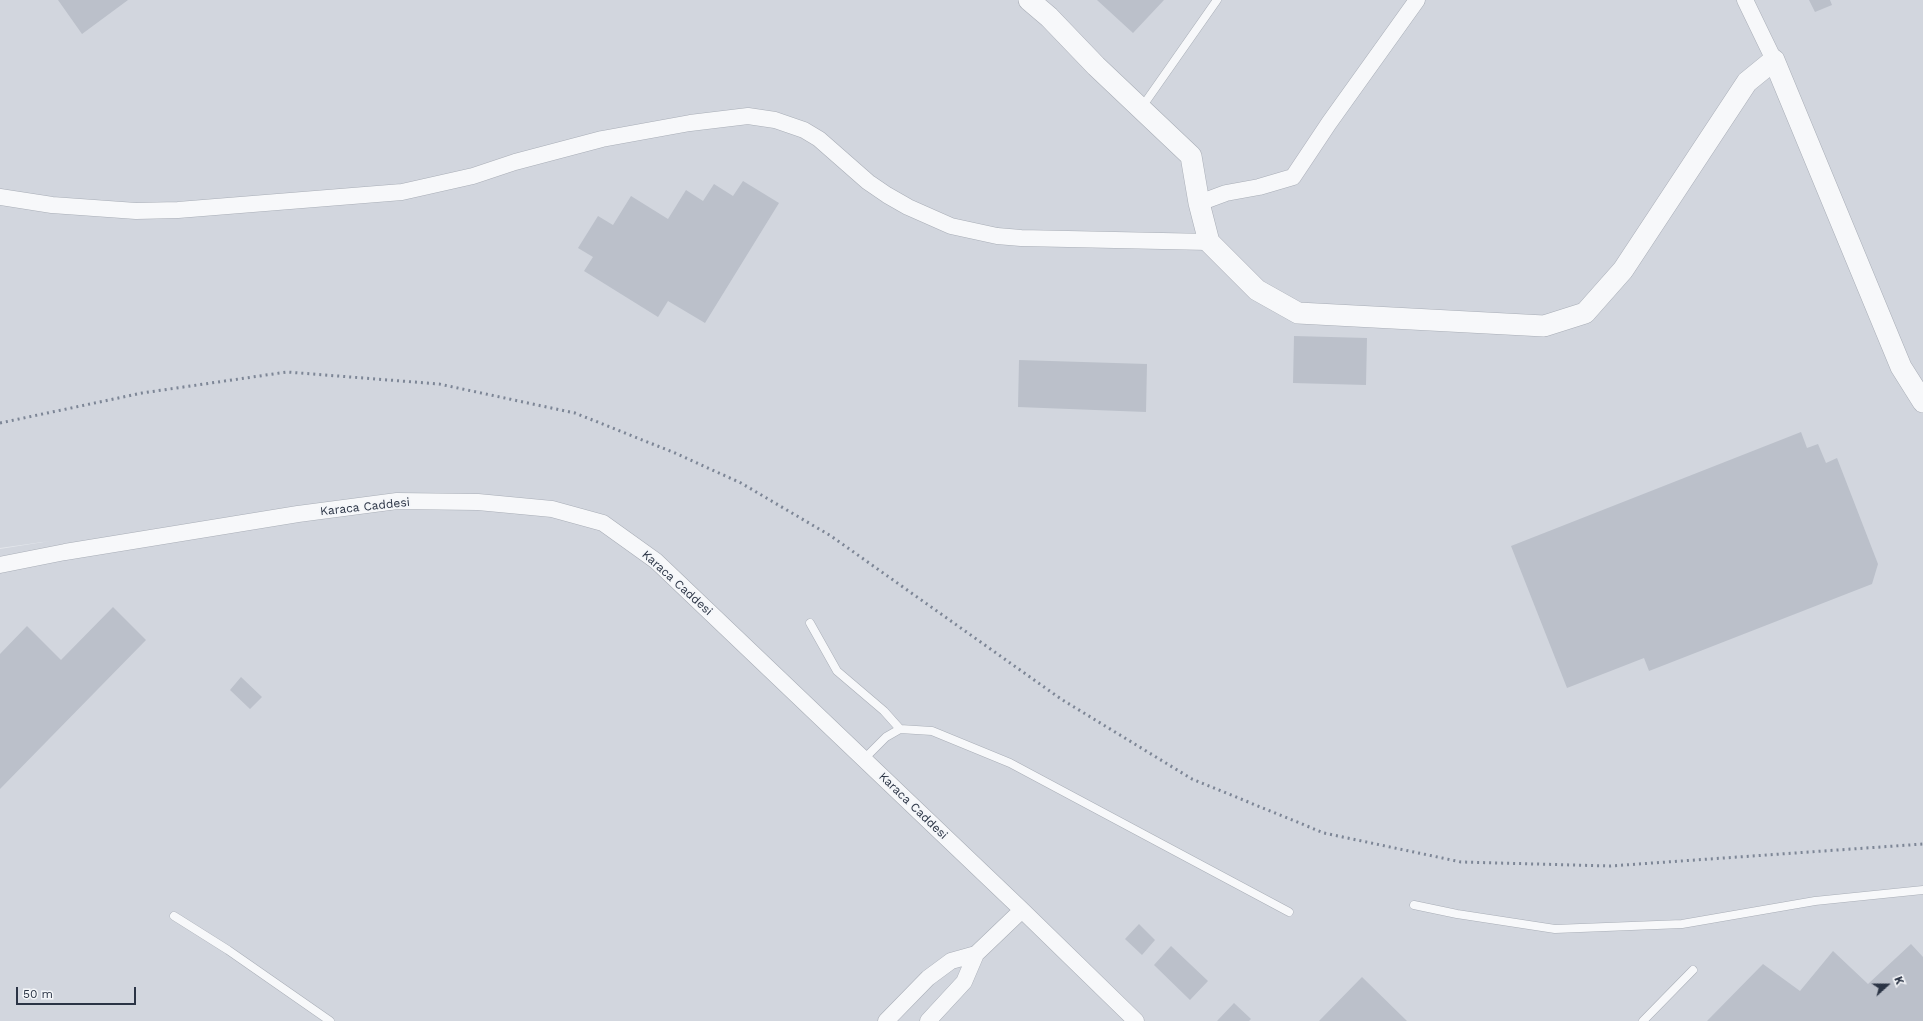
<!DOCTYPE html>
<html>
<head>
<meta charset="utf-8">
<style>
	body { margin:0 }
	#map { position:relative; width:1923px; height:1021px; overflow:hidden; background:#e4e7ec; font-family:"Work Sans",sans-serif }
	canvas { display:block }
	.north { position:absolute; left:1867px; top:965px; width:40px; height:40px; -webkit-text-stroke:3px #f4f6f9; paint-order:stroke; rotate:69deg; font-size:11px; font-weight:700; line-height:16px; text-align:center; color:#2b3445 }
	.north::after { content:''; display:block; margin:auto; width:14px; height:18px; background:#2b3445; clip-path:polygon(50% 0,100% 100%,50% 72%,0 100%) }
	.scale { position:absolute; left:16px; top:987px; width:120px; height:18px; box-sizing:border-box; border:2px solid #2b3445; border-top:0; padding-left:5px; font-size:12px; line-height:14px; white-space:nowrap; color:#2b3445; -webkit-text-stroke:3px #f4f6f9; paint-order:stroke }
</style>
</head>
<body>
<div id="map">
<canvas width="1923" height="1021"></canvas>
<div class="north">K</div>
<div class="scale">50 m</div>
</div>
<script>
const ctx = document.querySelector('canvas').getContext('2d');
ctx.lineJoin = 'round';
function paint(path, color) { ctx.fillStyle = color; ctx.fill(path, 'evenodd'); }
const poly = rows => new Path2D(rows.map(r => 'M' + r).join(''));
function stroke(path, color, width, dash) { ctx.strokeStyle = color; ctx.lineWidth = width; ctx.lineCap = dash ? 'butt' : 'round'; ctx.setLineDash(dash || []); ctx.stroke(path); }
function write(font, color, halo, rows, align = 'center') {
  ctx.font = font + ' "Work Sans",sans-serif'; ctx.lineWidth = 3.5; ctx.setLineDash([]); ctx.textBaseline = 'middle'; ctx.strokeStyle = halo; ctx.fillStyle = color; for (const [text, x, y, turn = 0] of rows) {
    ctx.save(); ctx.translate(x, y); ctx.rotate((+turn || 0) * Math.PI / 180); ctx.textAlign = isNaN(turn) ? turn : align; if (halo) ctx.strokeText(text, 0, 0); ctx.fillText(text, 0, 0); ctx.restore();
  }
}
const built = poly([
	[0,0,1923,0,1923,1021,0,1021,0,549,50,541,0,548]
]);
const building = poly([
	[58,0,128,0,82,34],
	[1097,0,1164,0,1133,33],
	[1809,0,1830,0,1832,5,1815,12],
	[743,181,779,203,705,323,668,301,658,317,584,271,593,257,578,248,598,216,613,225,631,196,668,219,686,190,703,201,714,184,733,196],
	[1294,336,1367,338,1366,385,1293,383],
	[1019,360,1147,364,1146,412,1018,407],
	[1801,432,1807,448,1818,444,1826,463,1837,458,1878,564,1872,584,1649,671,1644,658,1567,688,1511,546],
	[113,607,146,640,0,789,0,654,27,626,61,660],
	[241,677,262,697,250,709,230,690],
	[1139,924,1155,940,1142,955,1125,939],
	[1911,944,1923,957,1923,1021,1707,1021,1763,964,1800,991,1833,951,1868,984],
	[1171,946,1208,981,1190,1000,1154,965],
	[1362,977,1407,1021,1319,1021],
	[1234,1003,1251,1019,1249,1021,1217,1021]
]);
const service = poly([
	[1142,107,1217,0],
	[810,623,837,671,884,711,900,729],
	[864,759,886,737,900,729,932,731,1010,763,1289,912],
	[1414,905,1457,914,1555,929,1682,924,1815,901,1923,890],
	[174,916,228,950,330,1021],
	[1643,1021,1693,970]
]);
const minor = poly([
	[1745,0,1774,60],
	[0,197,52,205,136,211,178,210,402,192,473,176,515,162,602,139,690,123,748,116,775,120,804,130,819,139,868,182,887,195,908,207,951,226,997,236,1021,238,1209,242],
	[1199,203,1226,193,1259,187,1293,177,1329,123,1417,0],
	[0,565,65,552,298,514,397,501,478,502,552,509,603,523,656,561,1022,910,1136,1021],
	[886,1021,928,978,951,961,976,954],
	[928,1021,964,982,976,954,1022,910]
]);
const tertiary = poly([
	[1029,0,1049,17,1096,66,1191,156,1199,203,1209,242,1257,290,1298,313,1544,326,1585,313,1623,270,1747,82,1774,60,1901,367,1923,402]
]);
const rail = poly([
	[0,423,142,393,287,372,439,384,575,413,675,453,741,483,831,536,1061,699,1192,779,1324,833,1461,862,1610,866,1923,844]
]);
const streetNames = [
	["Karaca Caddesi",365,507,-6],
	["Karaca Caddesi",677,583,42],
	["Karaca Caddesi",913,806,44]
];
paint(built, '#d2d6de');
paint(building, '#bbc0ca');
stroke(service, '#a9aeb7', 9);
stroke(minor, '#a9aeb7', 17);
stroke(tertiary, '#a9aeb7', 22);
stroke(service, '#f7f8fa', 8);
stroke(minor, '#f7f8fa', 16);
stroke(tertiary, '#f7f8fa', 21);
stroke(rail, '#7d8696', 3, [2, 4]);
write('12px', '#2b3445', '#f4f6f9', streetNames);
</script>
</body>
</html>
